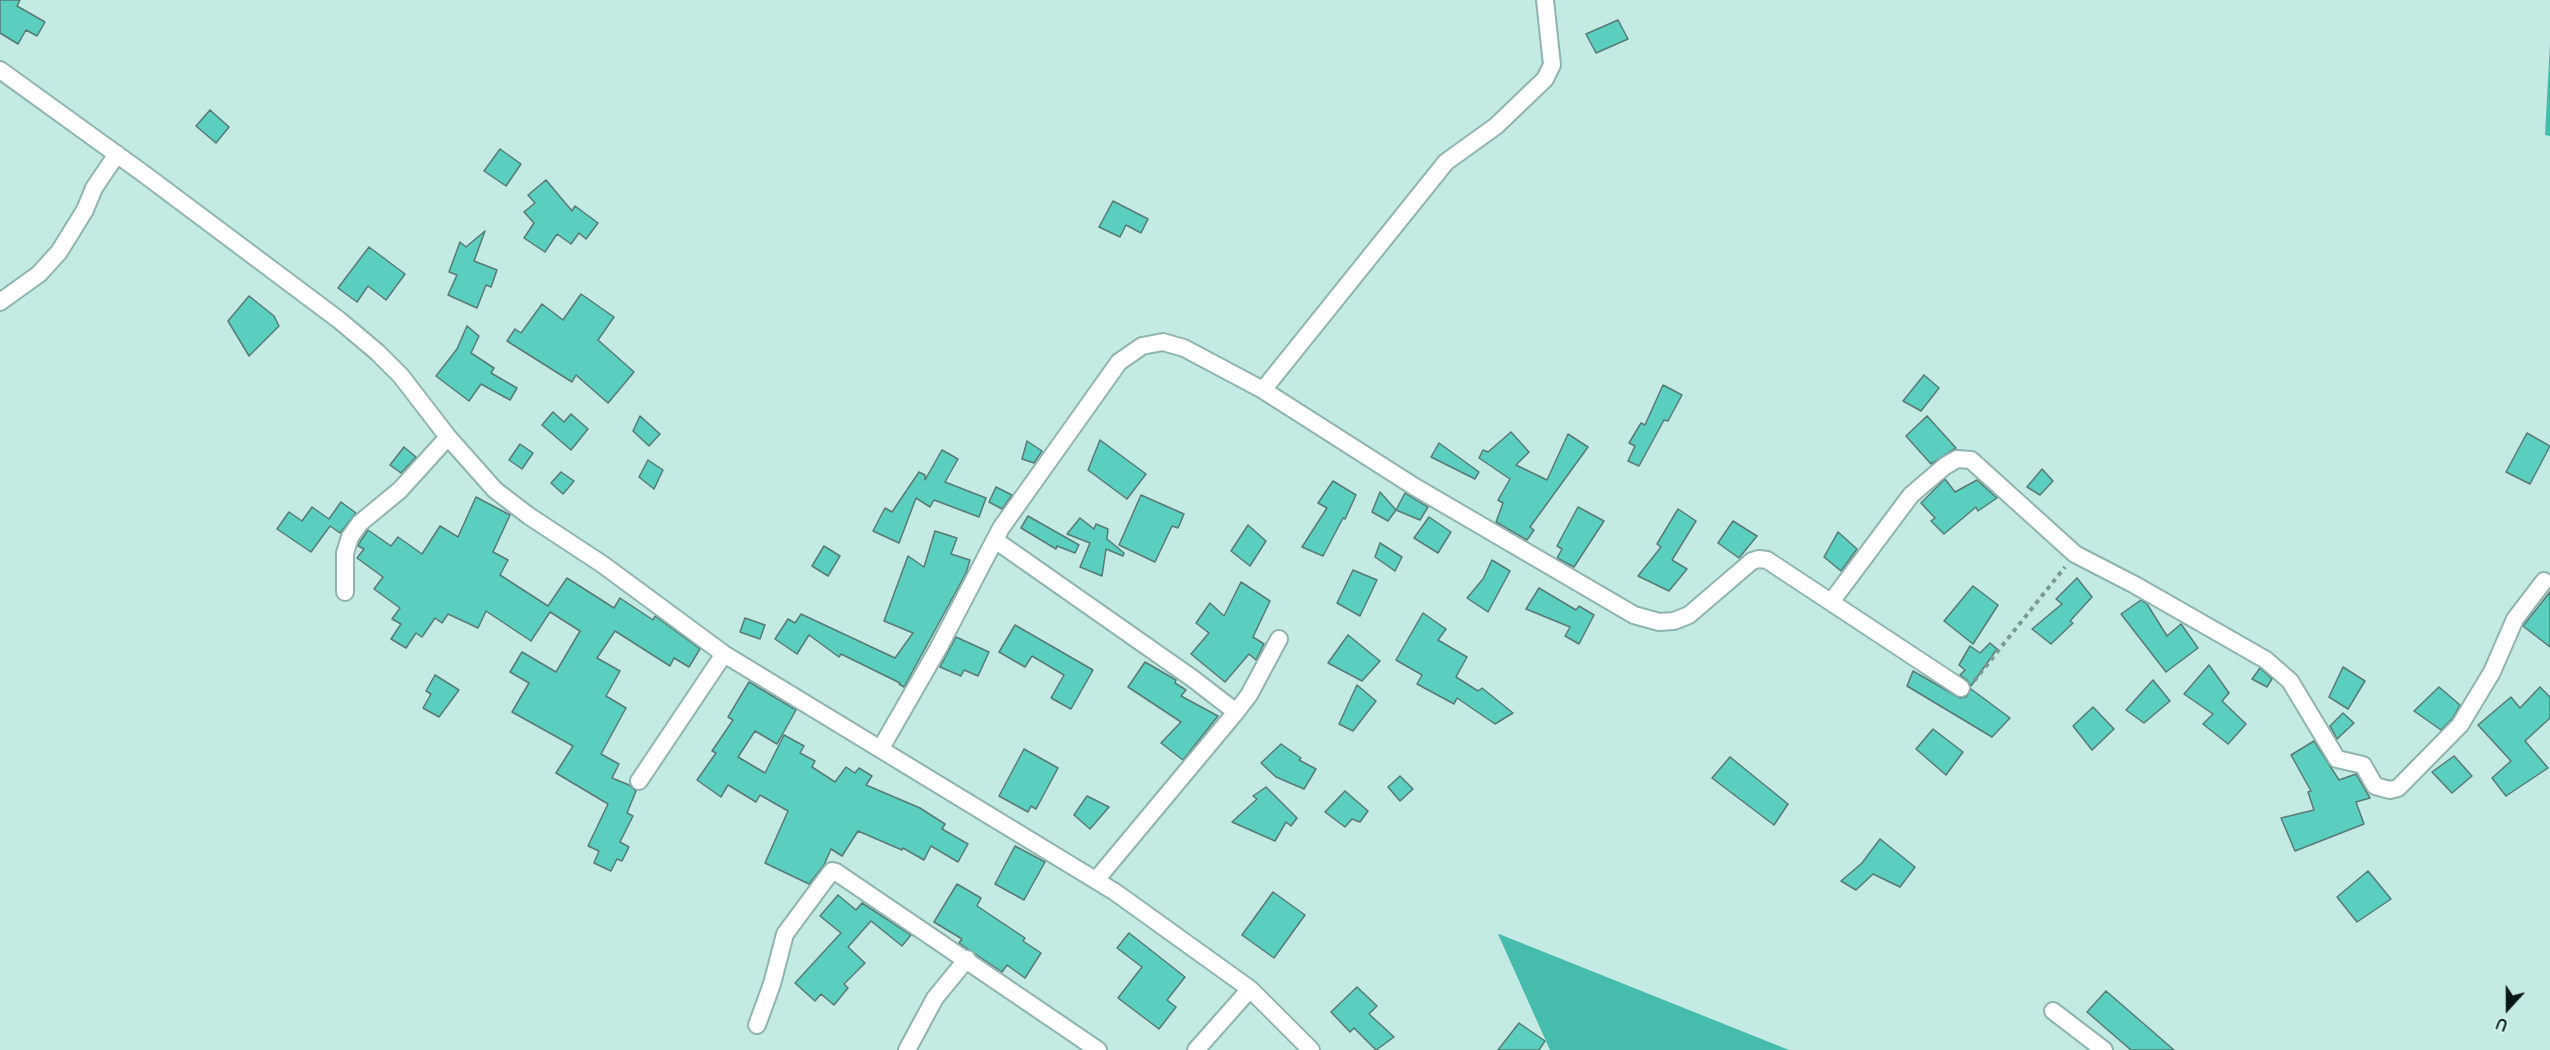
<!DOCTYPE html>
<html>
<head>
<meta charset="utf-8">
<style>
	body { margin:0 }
	#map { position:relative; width:2550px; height:1050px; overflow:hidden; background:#c3eae3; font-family:Quicksand,sans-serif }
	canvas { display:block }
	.north { position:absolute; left:2478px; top:978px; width:60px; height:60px; -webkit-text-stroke:4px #d0f7f0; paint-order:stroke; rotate:201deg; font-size:16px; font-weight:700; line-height:24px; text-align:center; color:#081614 }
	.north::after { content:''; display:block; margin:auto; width:21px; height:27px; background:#081614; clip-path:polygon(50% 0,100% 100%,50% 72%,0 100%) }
</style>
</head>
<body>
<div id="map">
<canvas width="2550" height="1050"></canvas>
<div class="north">U</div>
</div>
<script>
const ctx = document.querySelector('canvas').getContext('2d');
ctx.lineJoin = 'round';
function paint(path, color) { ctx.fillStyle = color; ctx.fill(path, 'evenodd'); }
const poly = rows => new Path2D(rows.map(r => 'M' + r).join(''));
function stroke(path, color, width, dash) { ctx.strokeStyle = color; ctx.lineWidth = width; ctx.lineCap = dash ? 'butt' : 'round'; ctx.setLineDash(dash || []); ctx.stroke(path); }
const forest = poly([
	[2550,43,2550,136,2545,135],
	[1498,934,1499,934,1789,1050,1550,1050]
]);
const building = poly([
	[0,0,20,0,17,6,45,22,37,36,26,30,18,44,0,33,0,0],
	[1618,20,1628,39,1596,53,1586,34,1618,20],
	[210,110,229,127,216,143,196,126,210,110],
	[500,149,521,164,506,186,484,171,500,149],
	[546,180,572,211,575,206,598,223,586,239,579,233,571,244,557,234,545,252,524,238,534,223,524,212,535,203,528,195,546,180],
	[1113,201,1148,219,1141,233,1126,225,1120,237,1099,227,1113,201],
	[485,231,474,261,497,270,491,287,486,285,477,308,448,295,457,275,449,272,460,242,466,247,485,231],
	[369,247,405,274,386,300,368,286,357,302,338,288,369,247],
	[581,294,614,317,598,340,634,372,608,403,576,375,572,382,507,341,515,329,521,333,542,304,563,320,581,294],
	[249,296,274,316,279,326,249,356,228,321,249,296],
	[467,326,479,336,471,353,494,368,491,373,517,388,510,400,481,384,469,401,436,376,457,349,467,326],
	[1924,375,1939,388,1921,411,1903,401,1924,375],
	[1663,385,1682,395,1668,421,1664,420,1639,466,1628,461,1635,446,1629,443,1641,423,1645,425,1663,385],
	[553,412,564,422,571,414,588,429,571,450,542,425,553,412],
	[640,416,660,434,649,446,633,431,640,416],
	[1927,416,1956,448,1931,464,1906,436,1927,416],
	[1511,432,1529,452,1516,465,1547,480,1568,434,1588,447,1530,527,1534,530,1527,540,1496,522,1503,503,1498,500,1510,479,1479,458,1483,450,1488,452,1511,432],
	[2527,433,2550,446,2530,484,2506,472,2527,433],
	[1100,440,1146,474,1127,499,1088,470,1100,440],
	[1027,441,1042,451,1034,463,1022,459,1027,441],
	[1439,443,1479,472,1475,479,1431,457,1439,443],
	[520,444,533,453,522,469,509,460,520,444],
	[404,447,416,457,401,473,390,465,404,447],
	[942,450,958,459,945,482,986,498,979,517,934,500,930,507,916,498,899,543,873,531,885,508,892,512,919,472,925,475,925,480,942,450],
	[648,460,663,470,654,489,639,477,648,460],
	[2042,469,2053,481,2040,495,2027,487,2042,469],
	[561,472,574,481,563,494,551,483,561,472],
	[1945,479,1955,492,1977,480,1997,498,1978,511,1976,507,1944,534,1931,521,1935,518,1921,503,1945,479],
	[1333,481,1356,495,1345,519,1343,518,1323,556,1302,547,1327,508,1318,503,1333,481],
	[996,487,1012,495,1002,509,989,502,996,487],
	[1380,492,1396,510,1388,521,1372,512,1380,492],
	[1405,493,1428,507,1420,520,1396,510,1405,493],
	[1141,495,1184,514,1178,528,1172,526,1155,562,1119,545,1141,495],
	[476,497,510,515,493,552,508,560,500,575,548,606,567,578,614,608,620,598,653,620,655,616,700,649,689,667,674,658,670,666,615,631,597,658,620,671,606,696,626,708,601,754,619,764,612,778,629,785,636,791,627,813,633,816,620,842,629,847,622,861,617,859,611,871,594,863,599,851,588,846,608,804,556,773,573,746,512,712,529,683,510,672,522,652,556,672,580,631,550,612,531,641,486,611,478,628,448,614,442,623,435,618,422,637,416,633,406,648,391,639,401,624,392,619,400,608,374,589,383,577,357,558,364,549,358,546,360,542,368,530,391,546,398,537,422,554,440,526,458,537,476,497],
	[341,502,356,513,340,533,330,526,311,552,277,529,289,512,302,521,312,507,329,519,341,502],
	[1578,507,1604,521,1574,567,1557,558,1562,549,1557,546,1578,507],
	[1678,509,1696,521,1672,560,1687,569,1669,591,1638,576,1661,547,1657,544,1678,509],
	[1028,516,1079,545,1075,553,1057,546,1056,549,1021,528,1028,516],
	[1429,517,1451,532,1438,553,1414,538,1429,517],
	[1080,518,1094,529,1096,524,1108,529,1107,539,1124,553,1123,556,1106,549,1102,576,1080,567,1090,543,1067,534,1080,518],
	[1733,521,1757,536,1739,558,1718,543,1733,521],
	[1248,525,1266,541,1250,566,1231,551,1248,525],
	[935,531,957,538,951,554,970,560,966,573,904,687,899,684,900,683,841,654,839,657,809,635,797,654,775,639,788,619,795,623,801,614,895,658,913,633,884,621,908,556,924,567,935,531],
	[1838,532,1857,549,1841,571,1824,557,1838,532],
	[1380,543,1402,557,1395,571,1375,557,1380,543],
	[824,546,840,556,828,576,812,566,824,546],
	[1492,560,1510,571,1488,612,1467,598,1483,579,1492,560],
	[1353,570,1377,580,1360,616,1337,603,1353,570],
	[2077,578,2092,597,2070,621,2073,623,2051,644,2032,629,2062,604,2056,599,2077,578],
	[1241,582,1270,601,1253,637,1264,644,1256,660,1249,654,1225,682,1191,654,1209,633,1196,623,1210,603,1224,616,1241,582],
	[1973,586,1998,605,1973,644,1944,621,1973,586],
	[1539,588,1576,610,1579,606,1594,615,1579,644,1565,636,1570,627,1526,609,1539,588],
	[2550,592,2550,647,2523,626,2550,592],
	[2141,600,2147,604,2167,636,2181,624,2198,648,2166,672,2121,614,2141,600],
	[1423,613,1446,629,1438,640,1467,657,1456,677,1478,691,1482,688,1513,713,1495,724,1457,698,1454,704,1417,684,1422,675,1396,660,1423,613],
	[745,618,765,625,760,639,740,632,745,618],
	[1015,625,1093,670,1071,709,1051,698,1064,675,1032,656,1025,667,999,652,1015,625],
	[1348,635,1380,661,1362,681,1328,663,1348,635],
	[956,637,989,652,978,676,964,670,961,676,940,667,956,637],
	[1990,643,1997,649,1971,686,1967,680,1960,675,1965,670,1959,665,1970,646,1980,653,1990,643],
	[1145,662,1176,680,1175,683,1186,690,1181,696,1218,716,1183,760,1161,743,1181,722,1128,687,1145,662],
	[2209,665,2229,693,2222,701,2246,724,2228,744,2203,724,2213,714,2184,694,2209,665],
	[2343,667,2365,681,2348,709,2329,697,2343,667],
	[2260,668,2272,679,2267,687,2252,679,2260,668],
	[1913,671,1960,698,1966,697,1971,689,2010,718,1992,737,1907,686,1913,671],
	[435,675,459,690,439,717,423,708,431,694,426,691,435,675],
	[2153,680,2170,701,2144,723,2126,710,2153,680],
	[749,682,796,710,777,744,755,731,738,757,765,773,784,735,804,746,800,753,815,761,812,767,835,782,846,767,855,773,859,768,872,776,866,785,920,808,945,824,942,829,968,844,958,862,931,846,924,860,903,848,902,850,858,831,842,856,831,849,824,865,809,884,765,863,788,811,760,795,756,802,728,785,721,797,697,780,716,753,712,751,733,720,728,717,749,682],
	[1357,685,1376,701,1353,731,1339,724,1357,685],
	[2439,687,2460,705,2452,719,2441,730,2414,711,2439,687],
	[2540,687,2550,697,2550,718,2525,741,2548,768,2506,796,2492,778,2511,761,2478,725,2511,697,2520,708,2540,687],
	[2093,707,2114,729,2092,750,2073,726,2093,707],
	[2343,713,2354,723,2337,739,2330,726,2343,713],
	[1933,729,1963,752,1946,775,1916,749,1933,729],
	[2314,741,2339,780,2356,774,2370,798,2356,802,2364,824,2295,851,2281,818,2314,810,2308,792,2311,791,2291,755,2314,741],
	[1281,744,1301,758,1299,760,1316,769,1304,789,1276,777,1261,763,1281,744],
	[1024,749,1058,768,1036,809,1031,806,1028,812,999,796,1024,749],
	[2454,756,2472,776,2452,793,2432,772,2454,756],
	[1730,757,1788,804,1774,825,1712,778,1730,757],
	[1400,776,1413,789,1400,801,1388,787,1400,776],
	[1266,787,1297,818,1291,826,1286,822,1275,841,1232,822,1257,799,1253,796,1266,787],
	[1345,791,1368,811,1360,822,1352,819,1345,827,1325,812,1345,791],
	[1087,796,1109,807,1090,829,1074,815,1087,796],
	[1880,839,1915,867,1900,887,1873,874,1856,890,1841,881,1862,863,1880,839],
	[1015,846,1045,862,1024,900,995,884,1015,846],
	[2368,871,2391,899,2357,922,2337,897,2368,871],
	[957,884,981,898,977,906,1025,938,1023,941,1041,953,1025,978,1007,965,1002,972,959,943,962,939,934,922,957,884],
	[1273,892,1305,915,1274,958,1242,935,1273,892],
	[838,895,856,910,862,903,911,935,902,946,871,921,848,947,865,963,844,984,848,988,834,1005,821,994,815,1001,795,983,841,933,820,916,838,895],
	[1129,933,1185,977,1167,1000,1176,1007,1159,1029,1118,998,1142,967,1117,948,1129,933],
	[1357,987,1377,1006,1369,1014,1394,1037,1376,1050,1354,1028,1350,1032,1331,1012,1357,987],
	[2106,991,2174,1050,2131,1050,2087,1012,2106,991],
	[1519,1023,1545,1041,1539,1050,1498,1050,1519,1023]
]);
const path = poly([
	[1974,681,2065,567]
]);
const street = poly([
	[0,70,144,174,339,320,377,352,401,376,448,437,495,490,529,516,602,564,724,654,1115,892,1250,989,1311,1050],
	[0,302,39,274,59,252,85,210,94,188,117,154],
	[1263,390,1446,162,1496,126,1545,79,1552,65,1545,0],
	[995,540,1192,678,1236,712],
	[345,592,345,553,350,537,360,523,400,490,448,437],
	[1831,602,1911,495,1945,466,1957,459,1971,460,2075,554,2135,585,2266,660,2290,681,2337,759,2363,765,2375,786,2390,790,2398,788,2460,725,2492,672,2515,619,2544,581],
	[881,748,939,647,1001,528,1119,362,1142,346,1163,342,1184,348,1263,390,1415,487,1634,615,1659,622,1674,621,1689,615,1752,561,1759,559,1767,560,1961,688],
	[639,781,724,654],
	[1096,880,1236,712,1249,695,1279,639],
	[2053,1011,2104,1050],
	[757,1025,772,984,785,934,828,876,832,871,836,872,1098,1050],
	[907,1050,935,998,967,959],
	[1196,1050,1250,989]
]);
paint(forest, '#45bcac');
paint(building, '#5acfbf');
stroke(building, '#577a74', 1.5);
stroke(street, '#8fb4ae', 20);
stroke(path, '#7c9994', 4, [4.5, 4.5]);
stroke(street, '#fff', 16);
</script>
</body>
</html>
